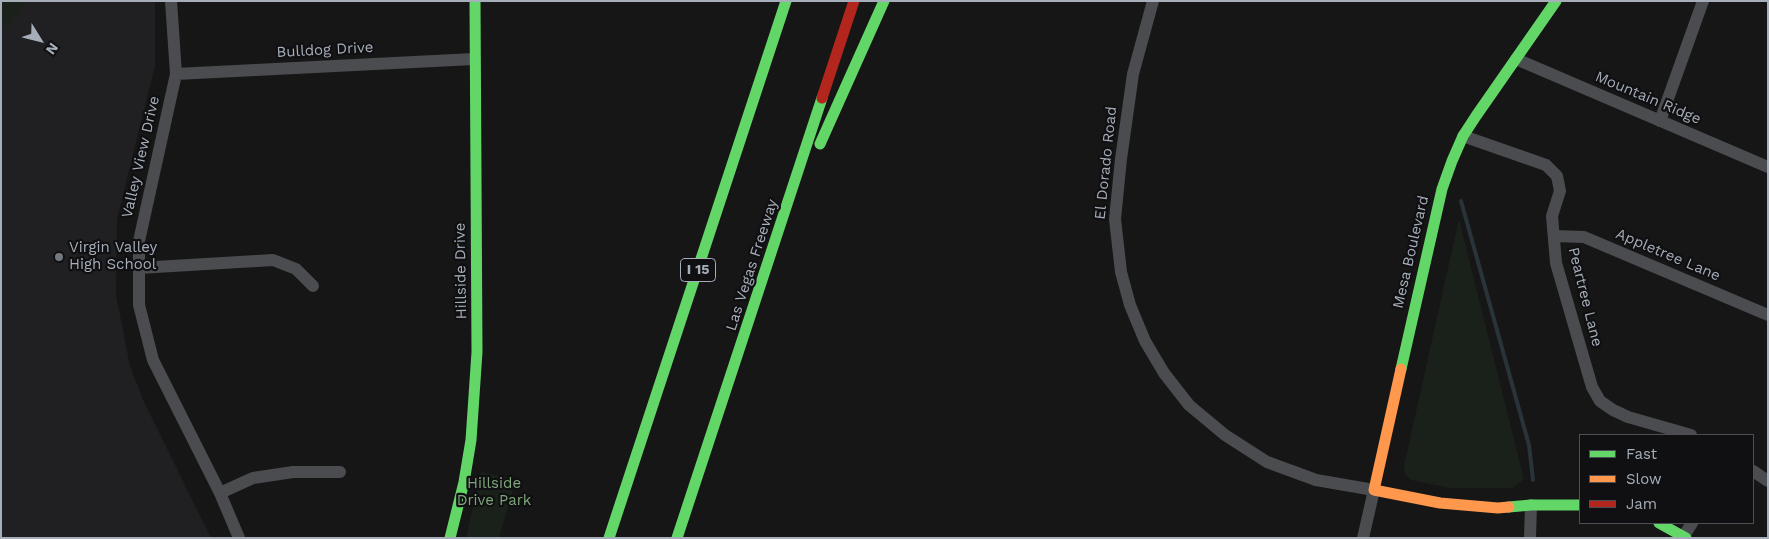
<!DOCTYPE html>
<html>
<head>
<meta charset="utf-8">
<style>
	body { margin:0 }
	#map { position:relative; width:1769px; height:539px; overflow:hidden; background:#161616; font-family:"Work Sans",sans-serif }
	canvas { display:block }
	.frame { position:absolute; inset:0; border:2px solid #a6aeb9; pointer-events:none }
	.legend { position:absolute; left:1579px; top:434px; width:175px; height:90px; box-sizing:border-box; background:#101012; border:1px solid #4c4f55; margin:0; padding:6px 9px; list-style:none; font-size:15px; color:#a6aeb9 }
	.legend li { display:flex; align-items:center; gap:10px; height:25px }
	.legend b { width:25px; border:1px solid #4c4f55 }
	.north { position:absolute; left:15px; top:15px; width:50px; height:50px; -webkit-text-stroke:4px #101012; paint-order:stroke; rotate:126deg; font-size:14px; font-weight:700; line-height:20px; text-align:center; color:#a6aeb9 }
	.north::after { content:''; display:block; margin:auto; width:18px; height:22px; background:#a6aeb9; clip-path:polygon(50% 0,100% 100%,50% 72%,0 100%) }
</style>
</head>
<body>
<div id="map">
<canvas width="1769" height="539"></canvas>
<div class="frame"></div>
<ul class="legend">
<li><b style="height:6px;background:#63d668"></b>Fast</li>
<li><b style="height:6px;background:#ff974d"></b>Slow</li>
<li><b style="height:6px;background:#b3261e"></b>Jam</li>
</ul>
<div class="north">N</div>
</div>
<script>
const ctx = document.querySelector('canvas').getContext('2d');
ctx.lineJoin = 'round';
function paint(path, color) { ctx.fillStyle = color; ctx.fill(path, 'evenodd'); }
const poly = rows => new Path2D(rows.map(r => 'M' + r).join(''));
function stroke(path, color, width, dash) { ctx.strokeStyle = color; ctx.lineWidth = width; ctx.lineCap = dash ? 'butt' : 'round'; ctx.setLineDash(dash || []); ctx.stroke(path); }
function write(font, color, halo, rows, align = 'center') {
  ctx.font = font + ' "Work Sans",sans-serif'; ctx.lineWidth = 4.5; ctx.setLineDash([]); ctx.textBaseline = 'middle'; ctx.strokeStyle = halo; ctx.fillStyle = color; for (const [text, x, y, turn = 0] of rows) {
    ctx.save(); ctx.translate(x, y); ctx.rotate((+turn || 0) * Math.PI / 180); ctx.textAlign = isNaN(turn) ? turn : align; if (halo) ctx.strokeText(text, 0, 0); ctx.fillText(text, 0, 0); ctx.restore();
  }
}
const built = poly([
	[1,1,155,1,155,66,117,219,116,295,130,366,144,402,211,538,1,538]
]);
const green = poly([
	[1,1,25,1,9,26,1,21],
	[1459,219,1524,479,1513,488,1450,488,1411,480,1405,474,1404,466],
	[481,472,508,478,514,487,499,538,466,538]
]);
const stream = poly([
	[1461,201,1529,445,1533,480]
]);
const street = poly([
	[171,1,176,74,139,241,139,305,153,360,220,493,239,538],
	[1153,1,1133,74,1121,159,1115,219,1121,272,1130,305,1145,341,1164,373,1189,405,1225,435,1267,462,1316,480,1374,490,1363,538],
	[1516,59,1768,167],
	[176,74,474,59],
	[1660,121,1703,1],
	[1463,136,1546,165,1557,176,1560,191,1552,216,1556,263,1592,387,1600,401,1613,410,1628,417,1691,435],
	[1554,236,1584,237,1768,315],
	[139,268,273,260,296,269,313,286],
	[1753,471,1768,481],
	[220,493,253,478,293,472,340,472],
	[1684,536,1692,523],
	[1530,538,1531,505]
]);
const fast = poly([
	[820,144,884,1],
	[1401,369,1442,189,1452,161,1463,136,1476,116,1556,1],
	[1509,507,1531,505,1580,505],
	[1659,523,1686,538],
	[450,538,464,482,471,440,477,352,475,1],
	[609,538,786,1],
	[677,538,822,98]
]);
const slow = poly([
	[1401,369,1374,490,1440,503,1498,508,1509,507]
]);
const jam = poly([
	[822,98,854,1]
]);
const markers = [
	[59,257,5,"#747980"]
];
const shields = [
	[698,270,35]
];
const shieldNames = [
	["I 15",698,270]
];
const streetNames = [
	["Bulldog Drive",325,50,-3],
	["Mountain Ridge",1648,98,23],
	["Valley View Drive",141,157,-77],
	["El Dorado Road",1106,163,-84],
	["Mesa Boulevard",1411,252,-77],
	["Appletree Lane",1668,255,23],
	["Las Vegas Freeway",752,265,-72],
	["Hillside Drive",461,271,-91],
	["Peartree Lane",1585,297,76]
];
const poiNames = [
	["Virgin Valley",69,248],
	["High School",69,265]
];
const parkNames = [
	["Hillside",494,484],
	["Drive Park",494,501]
];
paint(built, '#202022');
paint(green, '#1a211a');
stroke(stream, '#283439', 4);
stroke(street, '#4a4c4f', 12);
stroke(fast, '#63d668', 11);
stroke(slow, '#ff974d', 11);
stroke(jam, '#b3261e', 11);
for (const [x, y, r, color] of markers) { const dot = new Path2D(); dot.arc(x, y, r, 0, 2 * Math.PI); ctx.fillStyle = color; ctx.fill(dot); stroke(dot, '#101012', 2); }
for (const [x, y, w] of shields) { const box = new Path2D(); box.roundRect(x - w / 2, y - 11.5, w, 23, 4); ctx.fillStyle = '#101012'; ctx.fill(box); stroke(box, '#a6aeb9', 1); }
write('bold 14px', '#a6aeb9', null, shieldNames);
write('15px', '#a6aeb9', '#101012', streetNames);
write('15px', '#a6aeb9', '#101012', poiNames, 'left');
write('15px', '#7ea67b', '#101012', parkNames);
</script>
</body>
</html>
